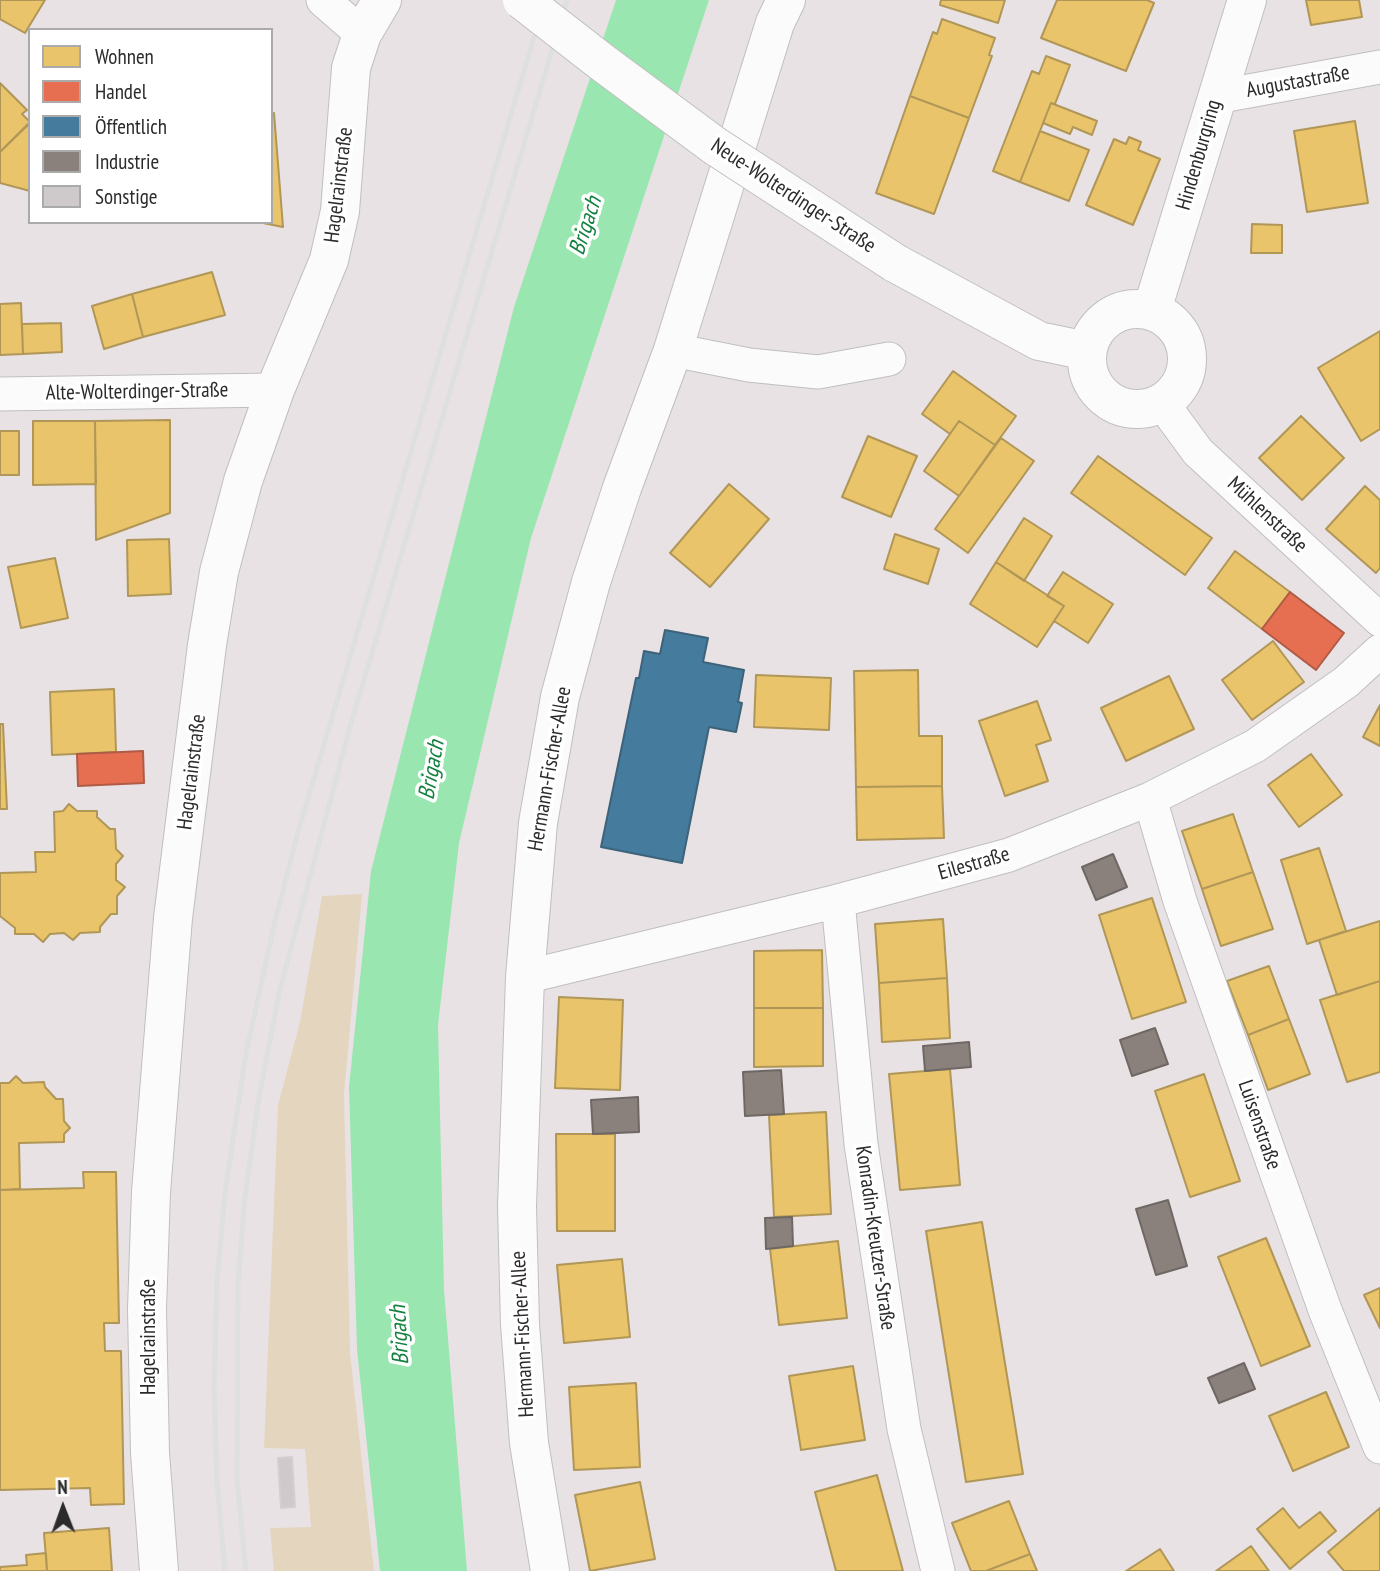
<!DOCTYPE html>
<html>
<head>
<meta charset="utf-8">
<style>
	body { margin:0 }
	#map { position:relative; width:1380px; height:1571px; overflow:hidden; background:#e9e2e5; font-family:"PT Sans Narrow",sans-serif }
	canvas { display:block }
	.legend { position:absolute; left:28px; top:28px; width:245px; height:196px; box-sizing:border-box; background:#fff; border:2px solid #aaa; margin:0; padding:9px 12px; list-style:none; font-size:21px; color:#2b2b2b }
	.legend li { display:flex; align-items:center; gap:14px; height:35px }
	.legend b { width:35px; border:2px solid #aaa }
	.north { position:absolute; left:28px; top:1473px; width:70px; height:70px; -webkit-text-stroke:5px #fff; paint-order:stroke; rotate:359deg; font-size:19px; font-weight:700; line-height:28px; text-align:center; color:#2b2b2b }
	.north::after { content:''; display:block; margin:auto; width:24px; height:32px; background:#2b2b2b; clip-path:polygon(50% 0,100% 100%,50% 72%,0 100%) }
</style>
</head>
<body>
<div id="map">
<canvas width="1380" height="1571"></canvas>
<ul class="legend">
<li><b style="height:19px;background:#e9c46a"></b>Wohnen</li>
<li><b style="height:19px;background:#e76f51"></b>Handel</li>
<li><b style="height:19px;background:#457b9d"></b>Öffentlich</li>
<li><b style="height:19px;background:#8a817c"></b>Industrie</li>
<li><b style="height:19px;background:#cec9cb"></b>Sonstige</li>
</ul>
<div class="north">N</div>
</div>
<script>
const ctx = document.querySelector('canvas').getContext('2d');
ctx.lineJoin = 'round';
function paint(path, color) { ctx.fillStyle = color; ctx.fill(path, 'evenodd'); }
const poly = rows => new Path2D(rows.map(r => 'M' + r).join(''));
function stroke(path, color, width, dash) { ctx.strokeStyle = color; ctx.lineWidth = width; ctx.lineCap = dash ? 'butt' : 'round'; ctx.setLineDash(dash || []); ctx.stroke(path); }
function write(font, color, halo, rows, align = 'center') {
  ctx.font = font + ' "PT Sans Narrow",sans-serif'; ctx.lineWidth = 7; ctx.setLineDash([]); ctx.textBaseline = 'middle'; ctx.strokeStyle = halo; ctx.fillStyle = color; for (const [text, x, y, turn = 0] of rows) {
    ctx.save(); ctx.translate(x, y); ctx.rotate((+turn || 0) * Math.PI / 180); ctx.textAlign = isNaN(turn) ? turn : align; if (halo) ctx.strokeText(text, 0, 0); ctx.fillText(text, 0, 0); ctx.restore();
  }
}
const green = poly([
	[362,894,344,1094,350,1353,374,1571,274,1571,270,1528,311,1527,305,1449,264,1448,278,1105,300,1022,322,896]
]);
const water = poly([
	[616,0,709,0,531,538,459,843,438,1025,444,1290,467,1571,380,1571,357,1349,349,1087,371,871,514,307]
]);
const homes = poly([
	[0,0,45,0,25,33,0,19,0,0],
	[941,0,1005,0,998,23,940,5,941,0],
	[1057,0,1147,0,1154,3,1126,71,1041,38,1057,0],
	[1306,0,1359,0,1362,17,1311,25,1306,0],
	[942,19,995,38,989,55,992,56,969,118,910,96,933,32,937,34,942,19],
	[1046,56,1070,65,1055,104,1051,103,1020,182,993,171,1032,71,1039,74,1046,56],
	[0,83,27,110,22,114,30,122,0,152,0,83],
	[910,96,969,118,934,214,876,193,910,96],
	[1051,103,1097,121,1092,135,1073,127,1070,134,1043,123,1051,103],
	[274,113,283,227,258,222,271,222,271,114,274,113],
	[1355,121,1368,203,1307,212,1294,131,1355,121],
	[30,123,30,191,0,183,0,152,30,123],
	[1040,131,1089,150,1069,201,1020,182,1040,131],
	[1129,137,1141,142,1138,150,1160,159,1133,225,1086,205,1114,139,1126,144,1129,137],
	[1252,224,1282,225,1282,253,1251,253,1252,224],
	[212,272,225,315,143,337,132,294,212,272],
	[132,294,143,337,104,349,92,306,132,294],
	[21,303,23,354,0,355,0,304,21,303],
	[61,323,62,352,23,354,22,324,61,323],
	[1380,331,1380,429,1361,441,1318,368,1380,331],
	[953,371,1016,416,995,445,959,421,950,434,922,414,953,371],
	[1301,416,1344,458,1302,500,1259,458,1301,416],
	[170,420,170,513,96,540,95,421,170,420],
	[33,421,95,421,96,484,33,485,33,421],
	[959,421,995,445,959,496,924,471,959,421],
	[0,431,19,431,19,475,0,475,0,431],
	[868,436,917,456,891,517,842,497,868,436],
	[1001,438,1034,461,968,553,935,529,1001,438],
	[1098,456,1212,538,1185,575,1071,493,1098,456],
	[729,484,769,519,710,587,670,553,729,484],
	[1365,486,1380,500,1380,568,1376,573,1326,529,1365,486],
	[1024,518,1052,536,1024,581,996,562,1024,518],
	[895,534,939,549,928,584,884,569,895,534],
	[169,539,171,594,128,596,127,540,169,539],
	[1235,551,1290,592,1262,629,1208,588,1235,551],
	[55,558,68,618,21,628,8,567,55,558],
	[996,562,1064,606,1037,647,970,604,996,562],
	[1063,572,1113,604,1088,643,1054,621,1064,606,1047,596,1063,572],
	[1273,641,1304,682,1252,720,1222,680,1273,641],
	[918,670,919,736,942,736,942,786,856,787,854,671,918,670],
	[756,675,831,678,829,730,754,727,756,675],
	[1169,676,1194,729,1126,761,1101,708,1169,676],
	[114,689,116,752,52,755,50,692,114,689],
	[1037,701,1051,740,1036,745,1048,781,1005,796,979,721,1037,701],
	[1380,705,1380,746,1363,737,1380,705],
	[0,724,3,724,7,809,0,809,0,724],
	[1311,754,1342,795,1299,827,1268,785,1311,754],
	[942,786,944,838,857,840,856,787,942,786],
	[69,804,77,811,97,811,97,817,110,829,115,829,116,849,123,856,116,864,116,880,125,887,117,896,117,914,111,914,100,927,100,932,80,933,73,940,64,933,50,934,43,942,34,934,15,934,15,928,0,916,0,873,36,872,35,852,55,852,54,812,63,811,69,804],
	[1233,814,1253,872,1202,889,1182,831,1233,814],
	[1319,848,1346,931,1307,944,1281,860,1319,848],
	[1253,872,1273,929,1221,946,1202,889,1253,872],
	[1152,898,1186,1002,1132,1019,1099,915,1152,898],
	[943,919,947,978,879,983,875,924,943,919],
	[1380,921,1380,981,1337,995,1319,940,1380,921],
	[822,950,823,1008,754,1008,754,951,822,950],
	[1269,966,1289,1019,1248,1035,1227,981,1269,966],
	[947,978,950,1038,882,1042,879,983,947,978],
	[1380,981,1380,1072,1347,1082,1320,1000,1380,981],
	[559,997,623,1000,620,1090,555,1088,559,997],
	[754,1008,823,1008,823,1066,754,1067,754,1008],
	[1289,1019,1310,1074,1268,1090,1248,1035,1289,1019],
	[950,1069,960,1185,900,1190,889,1074,950,1069],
	[1204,1074,1240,1181,1190,1197,1155,1091,1204,1074],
	[16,1076,23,1083,44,1082,45,1087,56,1099,63,1099,64,1121,70,1128,64,1134,64,1142,19,1143,20,1189,0,1190,0,1083,9,1083,16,1076],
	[826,1112,831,1214,774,1217,769,1115,826,1112],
	[556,1134,615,1134,615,1231,557,1231,556,1134],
	[83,1172,116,1172,119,1323,104,1323,105,1351,121,1351,124,1504,91,1505,90,1488,0,1490,0,1190,84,1188,83,1172],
	[982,1222,1023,1474,966,1482,926,1231,982,1222],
	[1266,1238,1310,1346,1261,1366,1218,1257,1266,1238],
	[838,1241,847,1318,779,1325,770,1249,838,1241],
	[622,1259,630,1337,564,1343,557,1265,622,1259],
	[1380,1288,1380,1328,1364,1295,1380,1288],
	[853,1366,865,1440,801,1450,789,1376,853,1366],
	[636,1383,640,1467,574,1470,569,1387,636,1383],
	[1326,1392,1349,1447,1293,1471,1269,1416,1326,1392],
	[877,1475,903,1571,836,1571,815,1492,877,1475],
	[640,1482,655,1559,590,1571,575,1495,640,1482],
	[1009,1501,1030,1554,986,1571,971,1571,952,1523,1009,1501],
	[1283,1508,1299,1528,1320,1512,1336,1531,1290,1569,1257,1529,1283,1508],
	[1380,1508,1380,1571,1344,1571,1328,1552,1380,1508],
	[109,1528,112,1571,47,1571,44,1533,109,1528],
	[1251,1546,1269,1571,1216,1571,1251,1546],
	[1160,1549,1174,1571,1126,1571,1160,1549],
	[46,1553,47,1571,0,1571,0,1567,27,1565,26,1555,46,1553],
	[1030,1554,1037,1571,986,1571,1030,1554]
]);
const shops = poly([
	[1290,592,1344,633,1316,670,1262,629,1290,592],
	[143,751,144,783,78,786,77,754,143,751]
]);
const public = poly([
	[665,630,708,638,703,662,744,670,738,702,742,703,736,732,709,727,682,863,601,847,636,678,639,678,644,651,660,654,665,630]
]);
const industry = poly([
	[1113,854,1127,887,1096,900,1082,867,1113,854],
	[1155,1028,1168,1064,1132,1076,1120,1040,1155,1028],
	[969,1042,971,1067,925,1071,923,1046,969,1042],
	[781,1070,784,1114,745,1116,743,1072,781,1070],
	[638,1097,639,1132,593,1134,591,1100,638,1097],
	[1168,1200,1187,1266,1156,1275,1136,1209,1168,1200],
	[792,1217,793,1246,766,1249,765,1218,792,1217],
	[1244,1363,1255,1389,1219,1403,1208,1378,1244,1363]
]);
const building = poly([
	[292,1457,295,1507,281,1508,278,1458,292,1457]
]);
const street = poly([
	[323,0,362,34],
	[1216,97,1380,67],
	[673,350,749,365,818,372,889,359],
	[0,394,275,390],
	[1164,402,1173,418,1198,452,1380,620],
	[1150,799,1180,901,1325,1310,1380,1447],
	[838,901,861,1144,904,1429,938,1571],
	[525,977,838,901,1009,855,1150,799,1255,746,1346,682,1380,651]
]);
const secondary = poly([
	[895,263,1039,341,1087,351],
	'1087 359a50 50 0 1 1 100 0a50 50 0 1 1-100 0Z',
	[1152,310,1247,0],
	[159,1571,150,1453,147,1309,151,1192,173,918,207,645,219,572,243,481,275,390,329,260,340,211,351,68,362,34,382,0],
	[550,1571,529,1443,520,1324,517,1206,525,977,538,823,560,697,591,582,622,488,673,350,775,23,786,0]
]);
const rail = poly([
	[225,1571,217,1482,214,1386,217,1281,225,1193,246,1053,275,921,298,832,545,0],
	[246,1571,237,1480,238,1283,245,1197,258,1103,279,993,351,723,567,0]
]);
const secondaryBridge = poly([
	[522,0,603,63,715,146,895,263]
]);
const streetNames = [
	["Augustastraße",1298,82,-10],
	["Hindenburgring",1199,155,-74],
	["Hagelrainstraße",339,185,-83],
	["Neue-Wolterdinger-Straße",793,196,33],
	["Alte-Wolterdinger-Straße",137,392,-1],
	["Mühlenstraße",1267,515,43],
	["Hermann-Fischer-Allee",550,769,-80],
	["Hagelrainstraße",192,772,-83],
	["Eilestraße",974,864,-16],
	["Luisenstraße",1259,1125,71],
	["Konradin-Kreutzer-Straße",875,1238,82],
	["Hermann-Fischer-Allee",523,1334,-93],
	["Hagelrainstraße",149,1337,-90]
];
const waterNames = [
	["Brigach",586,226,-72],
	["Brigach",432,770,-80],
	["Brigach",400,1335,-93]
];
paint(green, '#e4d6be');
paint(water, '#9ae6b0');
paint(homes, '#e9c46a');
stroke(homes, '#b09657', 2);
paint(shops, '#e76f51');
stroke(shops, '#af5b46', 2);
paint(public, '#457b9d');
stroke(public, '#3d637b', 2);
paint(industry, '#8a817c');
stroke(industry, '#6e6764', 2);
paint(building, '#cec9cb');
stroke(building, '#d4ced0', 2);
stroke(street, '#bfbfc0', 35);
stroke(secondary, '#bfbfc0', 40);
stroke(street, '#fcfbfb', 33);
stroke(secondary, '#fcfbfb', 38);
stroke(rail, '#dedfdf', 5);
stroke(secondaryBridge, '#bfbfc0', 40, []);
stroke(secondaryBridge, '#fcfbfb', 38);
write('21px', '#2b2b2b', '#fff', streetNames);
write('italic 23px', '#14823f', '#fff', waterNames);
</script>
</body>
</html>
